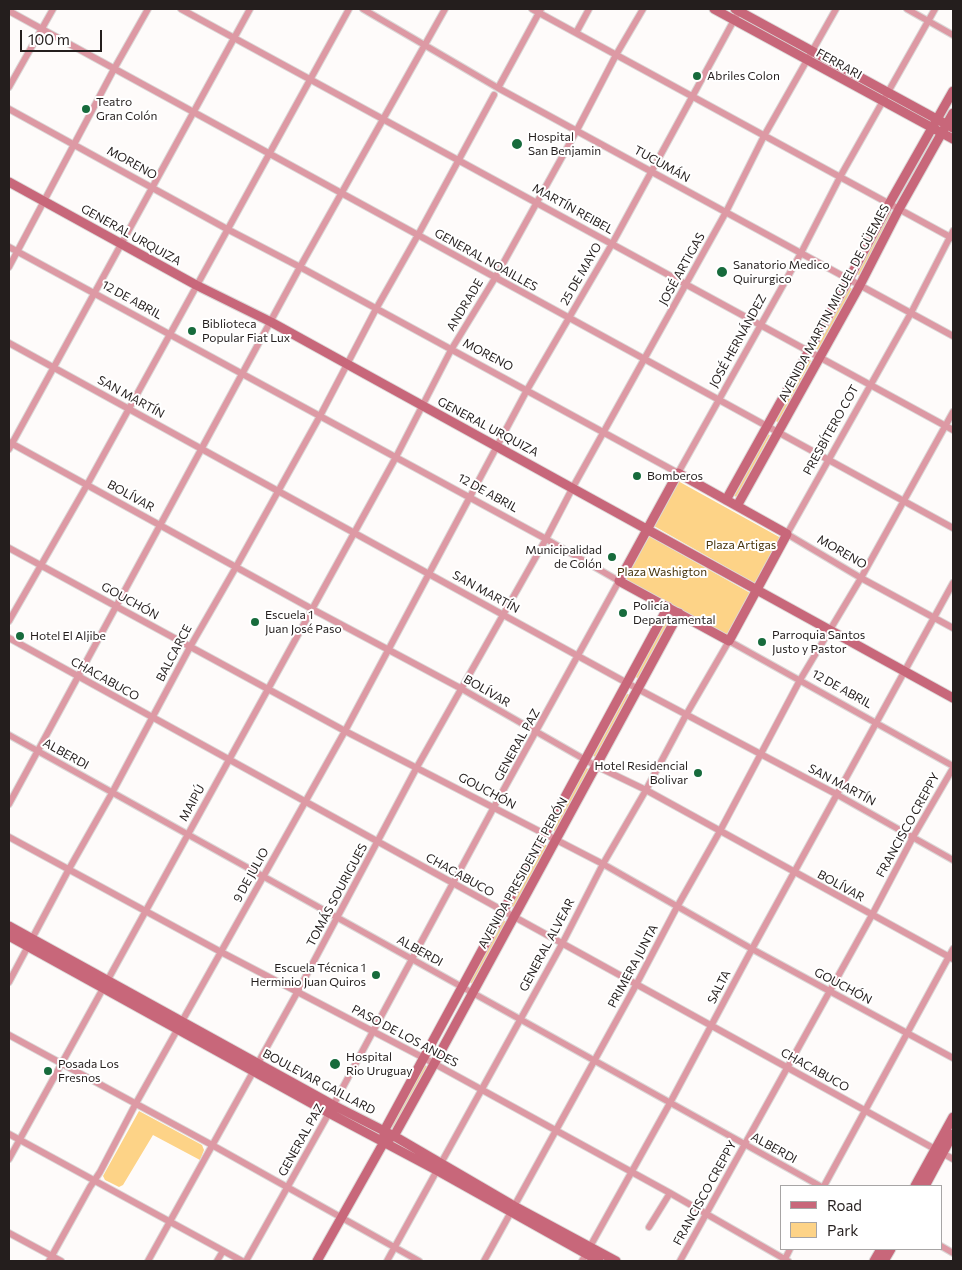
<!DOCTYPE html>
<html>
<head>
<meta charset="utf-8">
<style>
	body { margin:0 }
	#map { position:relative; width:962px; height:1270px; overflow:hidden; background:#fefbfa; font-family:Commissioner,sans-serif }
	canvas { display:block }
	.frame { position:absolute; inset:0; border:10px solid #241e1d; pointer-events:none }
	.legend { position:absolute; left:780px; top:1185px; width:162px; height:65px; box-sizing:border-box; background:#fff; border:1px solid #a7a5a5; margin:0; padding:6px 9px; list-style:none; font-size:15px; color:#241e1d }
	.legend li { display:flex; align-items:center; gap:10px; height:25px }
	.legend b { width:25px; border:1px solid #a7a5a5 }
	.scale { position:absolute; left:20px; top:30px; width:82px; height:22px; box-sizing:border-box; border:2px solid #241e1d; border-top:0; padding-left:6px; font-size:15px; line-height:18px; white-space:nowrap; color:#241e1d; -webkit-text-stroke:4px #fff; paint-order:stroke }
</style>
</head>
<body>
<div id="map">
<canvas width="962" height="1270"></canvas>
<div class="frame"></div>
<ul class="legend">
<li><b style="height:6px;background:#c8677a"></b>Road</li>
<li><b style="height:14px;background:#fdd387"></b>Park</li>
</ul>
<div class="scale">100 m</div>
</div>
<script>
const ctx = document.querySelector('canvas').getContext('2d');
ctx.lineJoin = 'round';
function paint(path, color) { ctx.fillStyle = color; ctx.fill(path, 'evenodd'); }
const poly = rows => new Path2D(rows.map(r => 'M' + r).join(''));
function stroke(path, color, width, dash) { ctx.strokeStyle = color; ctx.lineWidth = width; ctx.lineCap = dash ? 'butt' : 'round'; ctx.setLineDash(dash || []); ctx.stroke(path); }
function write(font, color, halo, rows, align = 'center') {
  ctx.font = font + ' Commissioner,sans-serif'; ctx.lineWidth = 4; ctx.setLineDash([]); ctx.textBaseline = 'middle'; ctx.strokeStyle = halo; ctx.fillStyle = color; for (const [text, x, y, turn = 0] of rows) {
    ctx.save(); ctx.translate(x, y); ctx.rotate((+turn || 0) * Math.PI / 180); ctx.textAlign = isNaN(turn) ? turn : align; if (halo) ctx.strokeText(text, 0, 0); ctx.fillText(text, 0, 0); ctx.restore();
  }
}
const green = poly([
	[890,212,893,214,859,275,857,274],
	[849,287,852,289,819,350,816,349],
	[809,359,811,361,778,422,775,421],
	[767,434,770,435,737,497,734,496],
	[678,481,781,538,756,584,654,526],
	[649,536,752,594,728,636,624,580],
	[669,615,672,617,638,678,635,677],
	[627,694,630,695,596,757,593,756],
	[586,768,589,769,555,831,552,830],
	[545,844,547,846,514,907,511,906],
	[503,920,506,922,472,983,469,982],
	[424,1065,427,1066,393,1128,391,1126],
	[139,1111,202,1145,204,1150,200,1160,153,1135,123,1185,119,1187,105,1180,103,1176]
]);
const street = poly([
	[181,9,953,430],
	[363,9,498,88,953,336],
	[532,9,952,238],
	[907,9,953,35],
	[9,11,953,528],
	[576,33,589,9],
	[9,87,53,9],
	[498,88,541,9],
	[9,109,227,229,300,267,678,473,801,253,840,177,935,9],
	[953,231,911,313,787,534,861,578,953,628],
	[9,247,546,539,619,581,494,807,329,1113,246,1261],
	[9,267,114,69,148,9],
	[9,343,638,689,836,794,953,860],
	[9,442,312,609,462,689,596,766,646,790,953,959],
	[9,449,250,9],
	[9,548,345,731,603,864,752,949,953,1058],
	[9,621,87,485,349,9],
	[9,638,953,1159],
	[9,735,820,1186],
	[9,804,300,267,445,9],
	[9,837,221,952,424,1058,670,1193,788,1261],
	[9,982,69,869,112,793,190,647,236,567,320,416,376,309,418,235,494,95],
	[9,1035,212,1145,419,1261],
	[9,1134,242,1261],
	[9,1159,396,457,451,350,495,278,577,130,616,55,643,9],
	[824,1186,953,949],
	[649,1227,670,1193],
	[9,1233,61,1261],
	[941,1246,953,1253],
	[49,1261,90,1187,100,1172,135,1105,345,731,527,390,612,244,740,9],
	[148,1261,298,991,417,767,546,539,573,487,726,212,764,136,836,9],
	[217,1261,223,1251],
	[387,1261,562,944,603,864,646,790,686,715,729,641,953,766],
	[484,1261,636,985,677,907,720,831,800,680,861,578,953,412],
	[582,1261,670,1103,752,949,953,583],
	[680,1261,872,915,913,837,953,768],
	[784,1261,790,1249]
]);
const secondary = poly([
	[714,9,953,139],
	[735,9,953,128],
	[9,182,196,285,271,322,347,364,953,698],
	[678,473,787,534,729,641,619,581,678,473],
	[726,500,849,279,889,204,953,91],
	[737,506,860,285,899,209,953,113],
	[9,926,333,1105,394,1136,514,1206,616,1261],
	[9,936,329,1113,438,1171,599,1261],
	[389,1139,394,1136,434,1064,679,613],
	[915,1186,953,1117],
	[925,1186,953,1134],
	[317,1261,384,1142,384,1131,668,607],
	[874,1261,881,1249],
	[884,1261,891,1249]
]);
const markers = [
	[697,76,5,"#176b3c"],
	[86,109,5,"#176b3c"],
	[517,144,6,"#176b3c"],
	[722,272,6,"#176b3c"],
	[192,331,5,"#176b3c"],
	[637,476,5,"#176b3c"],
	[612,557,5,"#176b3c"],
	[623,613,5,"#176b3c"],
	[255,622,5,"#176b3c"],
	[20,636,5,"#176b3c"],
	[762,642,5,"#176b3c"],
	[698,773,5,"#176b3c"],
	[376,975,5,"#176b3c"],
	[335,1064,6,"#176b3c"],
	[48,1071,5,"#176b3c"]
];
const streetNames = [
	["FERRARI",839,64,29],
	["MORENO",132,163,29],
	["TUCUMÁN",662,164,29],
	["MARTÍN REIBEL",573,209,29],
	["GENERAL URQUIZA",131,235,29],
	["GENERAL NOAILLES",486,260,29],
	["JOSÉ ARTIGAS",682,269,-61],
	["25 DE MAYO",581,274,-60],
	["12 DE ABRIL",132,300,29],
	["AVENIDA MARTIN MIGUEL DE GÜEMES",834,303,-62],
	["ANDRADE",465,305,-59],
	["JOSÉ HERNÁNDEZ",738,341,-61],
	["MORENO",488,355,28],
	["SAN MARTÍN",131,397,29],
	["GENERAL URQUIZA",488,427,28],
	["PRESBÍTERO COT",831,430,-61],
	["12 DE ABRIL",488,493,29],
	["BOLÍVAR",131,496,29],
	["MORENO",842,552,30],
	["SAN MARTÍN",486,592,29],
	["GOUCHÓN",130,601,29],
	["BALCARCE",174,653,-62],
	["CHACABUCO",105,679,29],
	["12 DE ABRIL",842,689,29],
	["BOLÍVAR",487,691,30],
	["GENERAL PAZ",517,745,-61],
	["ALBERDI",66,754,29],
	["SAN MARTÍN",842,785,28],
	["GOUCHÓN",487,791,28],
	["MAIPÚ",192,803,-61],
	["FRANCISCO CREPPY",908,825,-61],
	["AVENIDA PRESIDENTE PERÓN",523,873,-61],
	["9 DE JULIO",251,875,-61],
	["CHACABUCO",460,875,29],
	["BOLÍVAR",841,886,29],
	["TOMÁS SOURIGUES",337,895,-62],
	["GENERAL ALVEAR",547,945,-62],
	["ALBERDI",420,951,29],
	["PRIMERA JUNTA",633,966,-62],
	["GOUCHÓN",843,986,28],
	["SALTA",719,987,-63],
	["PASO DE LOS ANDES",405,1036,28],
	["CHACABUCO",815,1070,29],
	["BOULEVAR GAILLARD",319,1082,28],
	["GENERAL PAZ",301,1140,-61],
	["ALBERDI",774,1148,29],
	["FRANCISCO CREPPY",705,1193,-61]
];
const poiNames = [
	["Abriles Colon",707,76],
	["Teatro",96,102],
	["Gran Colón",96,116],
	["Hospital",528,137],
	["San Benjamin",528,151],
	["Sanatorio Medico",733,265],
	["Quirurgico",733,279],
	["Biblioteca",202,324],
	["Popular Fiat Lux",202,338],
	["Bomberos",647,476],
	["Municipalidad",602,550,"right"],
	["de Colón",602,564,"right"],
	["Policía",633,606],
	["Departamental",633,620],
	["Escuela 1",265,615],
	["Juan José Paso",265,629],
	["Parroquia Santos",772,635],
	["Justo y Pastor",772,649],
	["Hotel El Aljibe",30,636],
	["Hotel Residencial",688,766,"right"],
	["Bolivar",688,780,"right"],
	["Escuela Técnica 1",366,968,"right"],
	["Herminio Juan Quiros",366,982,"right"],
	["Hospital",346,1057],
	["Rio Uruguay",346,1071],
	["Posada Los",58,1064],
	["Fresnos",58,1078]
];
const parkNames = [
	["Plaza Artigas",741,545],
	["Plaza Washigton",662,572]
];
paint(green, '#fdd387');
stroke(street, '#dbd8d7', 8);
stroke(secondary, '#dbd8d7', 11);
stroke(street, '#dd99a4', 6);
stroke(secondary, '#c8677a', 9);
for (const [x, y, r, color] of markers) { const dot = new Path2D(); dot.arc(x, y, r, 0, 2 * Math.PI); ctx.fillStyle = color; ctx.fill(dot); stroke(dot, '#fff', 2); }
write('12px', '#241e1d', '#fff', streetNames);
write('12px', '#241e1d', '#fff', poiNames, 'left');
write('12px', '#47340c', '#fff', parkNames);
</script>
</body>
</html>
